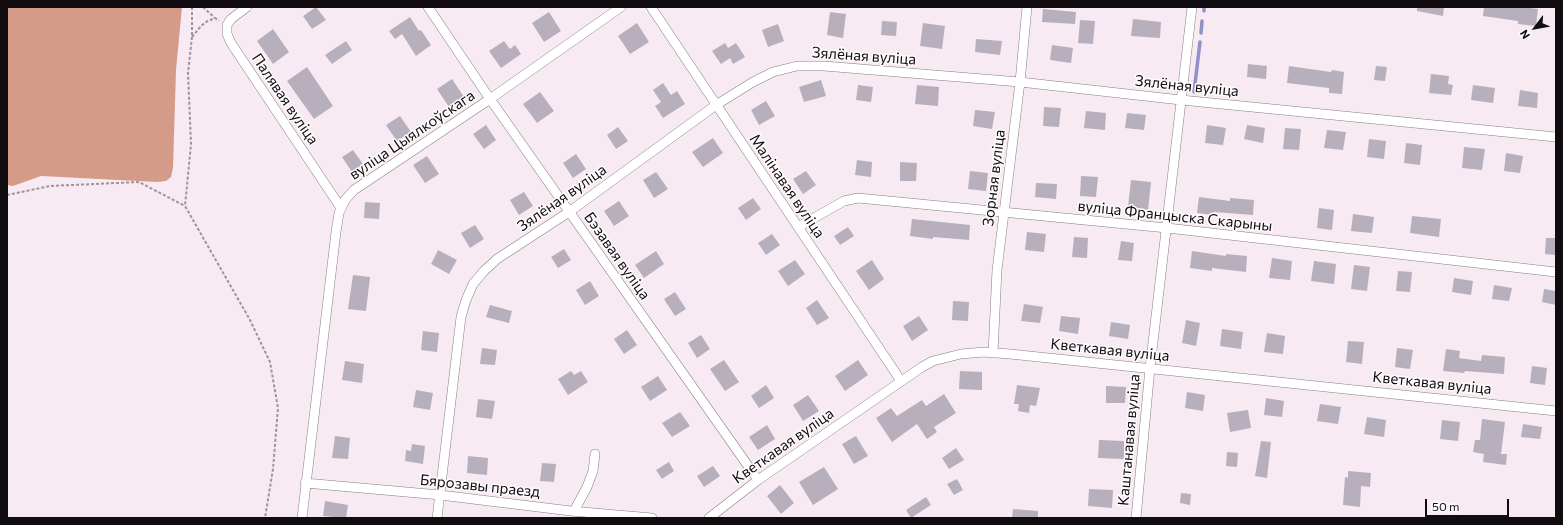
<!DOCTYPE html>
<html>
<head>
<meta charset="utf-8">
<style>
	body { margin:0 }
	#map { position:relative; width:1563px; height:525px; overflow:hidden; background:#f8eaf3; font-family:Commissioner,sans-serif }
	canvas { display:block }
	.frame { position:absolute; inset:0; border:8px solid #100c0f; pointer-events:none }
	.north { position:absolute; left:1515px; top:8px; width:40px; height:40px; -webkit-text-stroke:3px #fefbfc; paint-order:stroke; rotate:238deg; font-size:11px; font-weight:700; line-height:16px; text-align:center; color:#100c0f }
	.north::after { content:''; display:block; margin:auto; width:14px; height:18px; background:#100c0f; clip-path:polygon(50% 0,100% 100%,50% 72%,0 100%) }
	.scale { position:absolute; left:1425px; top:499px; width:84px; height:18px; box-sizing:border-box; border:2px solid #100c0f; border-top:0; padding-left:5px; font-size:12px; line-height:14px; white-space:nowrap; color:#100c0f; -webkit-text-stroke:3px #fefbfc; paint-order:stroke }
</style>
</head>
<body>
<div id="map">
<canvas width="1563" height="525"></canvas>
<div class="frame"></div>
<div class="north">N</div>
<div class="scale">50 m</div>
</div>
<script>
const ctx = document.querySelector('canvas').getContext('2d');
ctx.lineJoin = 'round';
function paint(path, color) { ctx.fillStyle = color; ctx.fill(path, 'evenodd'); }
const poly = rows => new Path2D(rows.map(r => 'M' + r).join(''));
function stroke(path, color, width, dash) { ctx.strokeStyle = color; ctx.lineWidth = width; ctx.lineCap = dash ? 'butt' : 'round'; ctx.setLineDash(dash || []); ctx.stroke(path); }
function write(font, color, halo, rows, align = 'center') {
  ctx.font = font + ' Commissioner,sans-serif'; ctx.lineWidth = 3; ctx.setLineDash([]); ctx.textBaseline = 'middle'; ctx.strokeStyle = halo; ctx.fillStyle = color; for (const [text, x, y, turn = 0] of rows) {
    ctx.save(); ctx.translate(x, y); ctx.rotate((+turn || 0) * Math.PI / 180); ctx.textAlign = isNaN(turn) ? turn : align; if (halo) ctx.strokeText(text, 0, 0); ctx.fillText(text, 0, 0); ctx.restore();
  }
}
const forest = poly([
	[7,7,182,7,176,70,173,168,171,177,166,181,157,182,41,176,13,186,7,185]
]);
const stream = poly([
	[1204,11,1204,7],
	[1201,33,1202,21],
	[1194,92,1200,42]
]);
const building = poly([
	[316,7,326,20,312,29,303,16],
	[1417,7,1444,7,1443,16,1417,11],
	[1484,7,1530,7,1530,8,1538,9,1536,26,1518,24,1518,21,1483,16],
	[1043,9,1076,12,1075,24,1042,22],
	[549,12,561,31,544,42,532,23],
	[830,12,846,14,843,38,827,35],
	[410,17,419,31,421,30,431,45,416,56,402,34,395,39,389,31],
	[1133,19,1161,22,1160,38,1131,36],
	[1080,20,1095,21,1093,44,1078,43],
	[882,21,897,22,896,36,881,35],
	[637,23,649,42,630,54,618,36],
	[923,23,945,26,942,49,920,46],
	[778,24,784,41,768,47,762,30],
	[273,29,289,52,273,64,257,41],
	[976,39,1002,41,1000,55,975,52],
	[346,41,352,50,332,64,325,55],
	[504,41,510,49,515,45,521,54,501,68,489,51],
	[725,43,728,48,736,43,745,57,733,64,730,58,721,64,712,51],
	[1052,45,1073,48,1071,63,1050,60],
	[1248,64,1267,66,1266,79,1247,77],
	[1289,66,1331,72,1332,70,1344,72,1342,94,1329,93,1329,88,1287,83],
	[1376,66,1387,67,1385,81,1374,80],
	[307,67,333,106,314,119,287,81],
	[1431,74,1449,76,1448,84,1453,85,1451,95,1429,93],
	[452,79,464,97,449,107,437,89],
	[821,80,826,96,804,102,799,87],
	[663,83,671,95,677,91,685,104,663,118,655,106,661,102,653,90],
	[858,85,873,87,871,102,856,100],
	[917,85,939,87,938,106,915,104],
	[1473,85,1495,88,1493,103,1471,100],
	[1520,90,1538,93,1537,108,1518,106],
	[540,92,554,111,537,123,523,104],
	[766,101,775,116,759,125,751,110],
	[1044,107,1061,108,1059,127,1043,126],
	[975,110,995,112,992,129,973,126],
	[1086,111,1106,113,1105,130,1084,128],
	[1127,113,1146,115,1144,130,1125,128],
	[400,116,411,132,397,141,386,125],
	[486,125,496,140,484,149,473,134],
	[1207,125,1226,128,1223,145,1205,143],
	[1247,125,1265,128,1263,143,1244,139],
	[618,127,628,141,616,149,607,135],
	[1285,128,1301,129,1299,150,1283,149],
	[1327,130,1346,132,1343,150,1324,148],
	[713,138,723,153,703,167,692,152],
	[1369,139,1386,141,1384,159,1367,157],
	[1406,143,1422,145,1420,165,1404,163],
	[1464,147,1485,149,1482,170,1462,168],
	[353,150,363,164,352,172,342,157],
	[1506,153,1523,156,1520,173,1504,171],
	[576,154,586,169,573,178,563,163],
	[427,156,439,174,425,183,413,165],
	[857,160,872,162,871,177,855,175],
	[900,162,917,163,916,181,900,181],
	[806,171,816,185,803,194,793,179],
	[970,171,988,173,986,191,968,189],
	[656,172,668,189,654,198,643,180],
	[1081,176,1098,177,1096,197,1080,196],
	[1131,180,1151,182,1148,210,1128,207],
	[1036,183,1057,184,1056,199,1035,197],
	[524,192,533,206,519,215,510,200],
	[1199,197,1230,201,1230,198,1254,200,1253,215,1214,212,1214,215,1197,213],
	[753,198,761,209,746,220,738,208],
	[619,201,629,216,614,226,604,211],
	[365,202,380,203,379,219,364,218],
	[1319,208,1334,210,1332,230,1317,228],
	[1353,214,1374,217,1372,233,1351,231],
	[1412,216,1441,219,1439,237,1410,233],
	[912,219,970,225,969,240,933,237,933,239,910,236],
	[475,225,484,239,470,248,461,233],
	[848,227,854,236,840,245,834,236],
	[1027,232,1046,234,1044,252,1025,250],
	[772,234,780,245,766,255,758,243],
	[1074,237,1088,238,1087,258,1072,257],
	[1546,238,1556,238,1556,255,1545,254],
	[1121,241,1134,243,1132,261,1118,260],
	[564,249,571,260,558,268,551,257],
	[438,250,457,260,449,274,431,264],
	[656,251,664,264,644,278,635,265],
	[1192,251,1226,256,1226,254,1247,256,1246,272,1212,268,1212,271,1190,268],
	[1272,258,1292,261,1290,280,1269,278],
	[795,260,805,274,788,286,778,271],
	[872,260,884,279,869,290,856,271],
	[1314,261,1336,264,1334,284,1311,281],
	[1354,265,1370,267,1367,291,1351,289],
	[1398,271,1412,272,1410,292,1396,291],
	[353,275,370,277,366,311,348,309],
	[1454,278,1473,281,1471,295,1452,292],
	[590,281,599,296,585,305,576,290],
	[1494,285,1512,288,1509,301,1492,299],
	[1544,289,1556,291,1556,305,1542,302],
	[675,292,686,309,675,316,664,299],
	[817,300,829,318,817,325,806,308],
	[953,301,969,302,968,321,952,320],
	[1024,304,1043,307,1040,323,1021,321],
	[490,305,512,311,509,323,486,317],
	[919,316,928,330,912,341,903,326],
	[1061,316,1080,318,1078,334,1059,331],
	[1186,320,1200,323,1196,346,1182,343],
	[1111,322,1130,325,1128,339,1109,336],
	[1222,329,1243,332,1241,349,1220,346],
	[627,330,637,345,624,354,614,339],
	[423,331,439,333,437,352,421,350],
	[1267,333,1285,336,1283,354,1264,352],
	[701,335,710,349,697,358,688,343],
	[1348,341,1364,342,1362,364,1346,362],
	[482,348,497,350,495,365,480,364],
	[1397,348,1413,350,1410,369,1395,367],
	[1446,349,1460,351,1459,358,1481,361,1482,355,1505,357,1504,374,1465,371,1464,373,1443,371],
	[724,360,739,382,725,391,710,369],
	[858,360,868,375,845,391,835,376],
	[345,361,364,364,362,383,342,380],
	[1532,366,1547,368,1545,385,1530,383],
	[571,371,574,375,581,371,588,382,568,395,558,379],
	[960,371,982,372,982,390,959,389],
	[658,376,667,390,650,401,641,387],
	[766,385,774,398,759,408,751,396],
	[1017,385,1040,388,1036,406,1030,405,1029,413,1018,411,1019,404,1014,404],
	[1106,386,1126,387,1125,403,1106,403],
	[416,390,433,393,430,410,413,407],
	[1187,392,1205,395,1203,411,1185,408],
	[944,394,956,413,934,427,937,432,927,439,917,424,892,442,876,418,891,408,897,416,922,400,926,406],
	[808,395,819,411,803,421,793,405],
	[1266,398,1284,401,1282,417,1264,415],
	[478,399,495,401,492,419,476,417],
	[1320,404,1341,407,1338,424,1317,421],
	[1248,410,1251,428,1230,432,1227,413],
	[680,412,690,426,672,437,662,423],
	[1367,417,1386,420,1384,437,1364,434],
	[1482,419,1505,422,1501,454,1507,454,1506,465,1483,462,1484,454,1473,452,1475,440,1480,440],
	[1442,420,1460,422,1458,441,1440,439],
	[1523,424,1542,427,1540,439,1521,437],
	[767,425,775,439,758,450,749,437],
	[335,436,350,438,348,459,332,458],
	[856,436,868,456,854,464,842,444],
	[1099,440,1124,441,1124,459,1098,458],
	[1261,441,1271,442,1267,478,1255,476],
	[412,444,425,446,423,464,405,461,406,450,411,451],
	[956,448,964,460,949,469,942,458],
	[1227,452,1238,453,1237,467,1226,466],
	[468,456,488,458,487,475,467,473],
	[669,462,674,471,662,479,656,470],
	[542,463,556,464,554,482,540,481],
	[713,466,720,476,704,487,697,476],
	[824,467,838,489,813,505,799,482],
	[1348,471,1371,473,1370,487,1361,486,1360,507,1343,505,1345,477,1348,478],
	[957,479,963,490,954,495,947,484],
	[780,485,794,503,781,514,767,496],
	[1089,489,1113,490,1112,508,1088,506],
	[1181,493,1191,494,1190,505,1180,503],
	[926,497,931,505,911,518,906,510],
	[325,501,348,505,346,518,323,516],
	[1013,509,1038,511,1038,518,1012,518]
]);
const path = poly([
	[192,7,192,37,201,26,206,22,215,18,219,21],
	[203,7,215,18],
	[192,37,188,73,191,144,185,206,250,320,270,362,278,408,273,469,265,518],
	[7,195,50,186,139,182,185,206]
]);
const street = poly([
	[247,7,231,19,227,25,227,34,231,43,341,208],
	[428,7,490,99,758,480],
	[651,7,901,381],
	[798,227,844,201,858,198,1167,228,1556,272],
	[993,353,997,270,1020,82,1027,7],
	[305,483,440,495,571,511,652,518],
	[574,511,587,487,593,471,595,454],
	[302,518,336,232,339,213,345,200,354,190,369,180,490,99,621,7],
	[437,518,461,317,466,300,473,284,484,271,497,259,569,212,716,105,753,82,773,72,797,66,824,66,1020,82,1181,100,1556,137],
	[709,518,758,480,922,367,933,361,961,354,984,352,1010,354,1556,411],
	[1136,518,1150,368,1192,7]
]);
const streetNames = [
	["Зялёная вуліца",864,56,4],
	["Зялёная вуліца",1187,86,6],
	["Палявая вуліца",285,99,56],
	["вуліца Цыялкоўскага",412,135,-34],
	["Зорная вуліца",994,178,-83],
	["Малінавая вуліца",787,186,56],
	["Зялёная вуліца",562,198,-35],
	["вуліца Францыска Скарыны",1175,216,6],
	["Бэзавая вуліца",617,256,55],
	["Кветкавая вуліца",1110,350,6],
	["Кветкавая вуліца",1432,383,6],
	["Каштанавая вуліца",1129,440,-85],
	["Кветкавая вуліца",783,446,-35],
	["Бярозавы праезд",480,486,6]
];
paint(forest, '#d59b89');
stroke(stream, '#8e92c4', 3.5);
paint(building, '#b7b0bc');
stroke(street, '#887c84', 10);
stroke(path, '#9e939a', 2, [3, 2]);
stroke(street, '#fff', 9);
write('15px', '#100c0f', '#fefbfc', streetNames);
</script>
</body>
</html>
